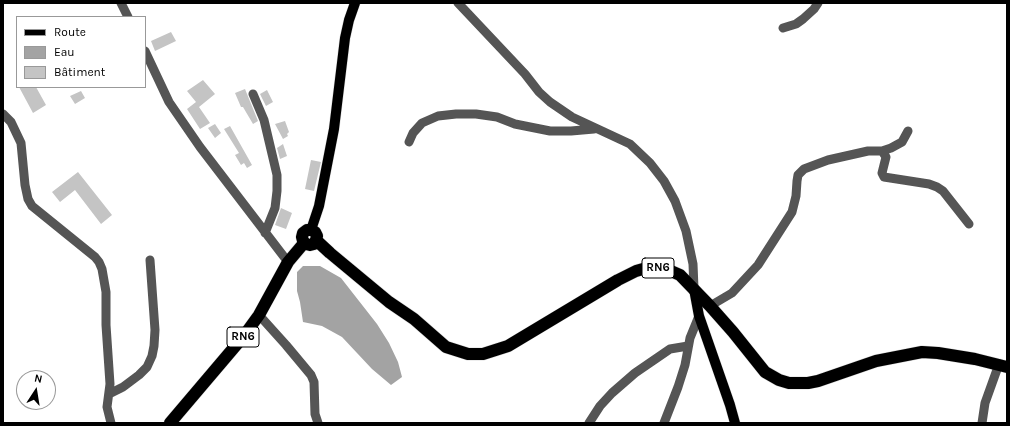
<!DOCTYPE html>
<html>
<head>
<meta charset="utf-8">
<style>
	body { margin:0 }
	#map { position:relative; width:1010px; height:426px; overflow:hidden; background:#fff; font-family:Karla,sans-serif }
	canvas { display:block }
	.frame { position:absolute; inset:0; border:4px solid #000; pointer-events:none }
	.legend { position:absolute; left:16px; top:16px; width:130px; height:72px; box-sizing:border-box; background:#fff; border:1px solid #999; margin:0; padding:5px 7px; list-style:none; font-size:12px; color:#000 }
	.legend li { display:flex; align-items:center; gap:8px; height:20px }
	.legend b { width:20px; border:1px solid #999 }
	.north { position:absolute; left:16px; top:370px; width:40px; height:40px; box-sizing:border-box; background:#fff; border:1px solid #999; border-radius:50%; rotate:12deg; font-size:11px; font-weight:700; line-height:16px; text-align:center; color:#000 }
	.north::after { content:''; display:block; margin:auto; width:14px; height:18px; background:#000; clip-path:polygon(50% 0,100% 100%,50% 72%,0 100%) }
</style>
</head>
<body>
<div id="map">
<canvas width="1010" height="426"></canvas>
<div class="frame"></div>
<ul class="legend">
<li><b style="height:5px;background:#000"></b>Route</li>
<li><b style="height:11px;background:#a3a3a3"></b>Eau</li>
<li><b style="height:11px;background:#c4c4c4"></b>Bâtiment</li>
</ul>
<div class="north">N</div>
</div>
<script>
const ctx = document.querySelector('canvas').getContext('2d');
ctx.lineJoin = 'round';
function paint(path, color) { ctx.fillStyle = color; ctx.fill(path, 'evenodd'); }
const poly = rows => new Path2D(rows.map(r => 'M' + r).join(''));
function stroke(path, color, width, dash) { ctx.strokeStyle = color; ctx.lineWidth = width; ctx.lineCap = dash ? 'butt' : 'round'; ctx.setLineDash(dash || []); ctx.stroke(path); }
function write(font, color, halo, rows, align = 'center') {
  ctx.font = font + ' Karla,sans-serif'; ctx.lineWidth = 3.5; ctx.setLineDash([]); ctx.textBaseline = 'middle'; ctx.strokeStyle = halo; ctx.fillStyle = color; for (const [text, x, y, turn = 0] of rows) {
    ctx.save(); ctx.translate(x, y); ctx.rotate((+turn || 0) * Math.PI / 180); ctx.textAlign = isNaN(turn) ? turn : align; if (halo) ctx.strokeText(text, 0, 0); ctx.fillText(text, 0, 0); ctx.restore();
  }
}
const water = poly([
	[303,266,320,266,341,278,377,324,389,343,398,362,402,377,391,385,372,369,342,337,322,326,303,322,300,302,297,291,297,272]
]);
const building = poly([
	[171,32,176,41,155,51,151,41],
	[203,80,215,94,199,107,210,123,200,129,187,109,196,102,187,91],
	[19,87,36,87,46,105,33,113],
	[245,89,258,121,253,124,243,107,241,107,235,93],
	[267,90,273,102,266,106,260,94],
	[81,91,85,98,75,104,70,96],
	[285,121,289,132,287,134,288,136,283,139,275,124],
	[215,124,221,133,215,138,208,128],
	[230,126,252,165,247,168,244,163,241,165,235,155,239,153,224,129],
	[283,144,287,156,280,159,277,148],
	[311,160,321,162,314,191,305,189],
	[78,172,112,215,101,224,75,190,60,202,52,192],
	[281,208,292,213,286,229,275,225]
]);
const minor = poly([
	[121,3,128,17],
	[458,3,525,74,539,92,550,102,572,117,630,144,650,163,664,181,675,201,686,231,693,264,694,289],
	[783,28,796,24,803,19,814,9,818,3],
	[145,51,169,102,200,147,288,262],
	[253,94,264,120,277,175,277,191,275,208,265,233],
	[3,114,11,122,21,143,25,185,28,199,32,206,95,257,99,262,102,269,106,292,106,325,110,384,107,407,111,423],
	[409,142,413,133,422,123,438,116,456,114,476,114,497,117,515,124,550,131,571,131,594,129],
	[882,151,891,148,902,142,908,131],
	[710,306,732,293,758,265,792,212,796,196,797,181,798,175,804,169,828,160,868,151,882,151,886,157,882,173,884,177,929,184,937,187,943,191,969,224],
	[259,315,286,345,311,375,314,382,315,414,318,423],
	[109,394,123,387,139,375,147,367,152,356,154,346,155,330,150,260],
	[589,423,600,406,612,393,635,373,670,349,688,346],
	[664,423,678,387,685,365,690,338,699,316],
	[982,423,985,403,999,364]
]);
const major = poly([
	[311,230,319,206,334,129,345,38,349,20,355,3],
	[694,289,699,316,730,405,735,423]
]);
const highway = poly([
	[316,240,314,244,310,245,306,244,303,241,302,237,303,233,307,230,311,230,315,232,317,236,316,240,330,253,389,302,414,319,446,347,468,354,483,354,508,346,618,280,636,271,650,267,664,268,680,275,710,306,733,332,765,372,779,380,789,383,808,383,818,381,876,361,922,352,938,353,975,359,1007,367],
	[170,423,243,337,259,315,288,262,304,243]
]);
const shields = [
	[658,268,32],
	[243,337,32]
];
const shieldNames = [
	["RN6",658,268],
	["RN6",243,337]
];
paint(water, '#a3a3a3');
paint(building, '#c4c4c4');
stroke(major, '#dbdbdb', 11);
stroke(highway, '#dbdbdb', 13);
stroke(minor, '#555', 9);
stroke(major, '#000', 10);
stroke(highway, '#000', 12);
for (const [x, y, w] of shields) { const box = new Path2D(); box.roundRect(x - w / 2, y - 10, w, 20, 3); ctx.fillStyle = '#fff'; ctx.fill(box); stroke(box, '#000', 1); }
write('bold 12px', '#000', null, shieldNames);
</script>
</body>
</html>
